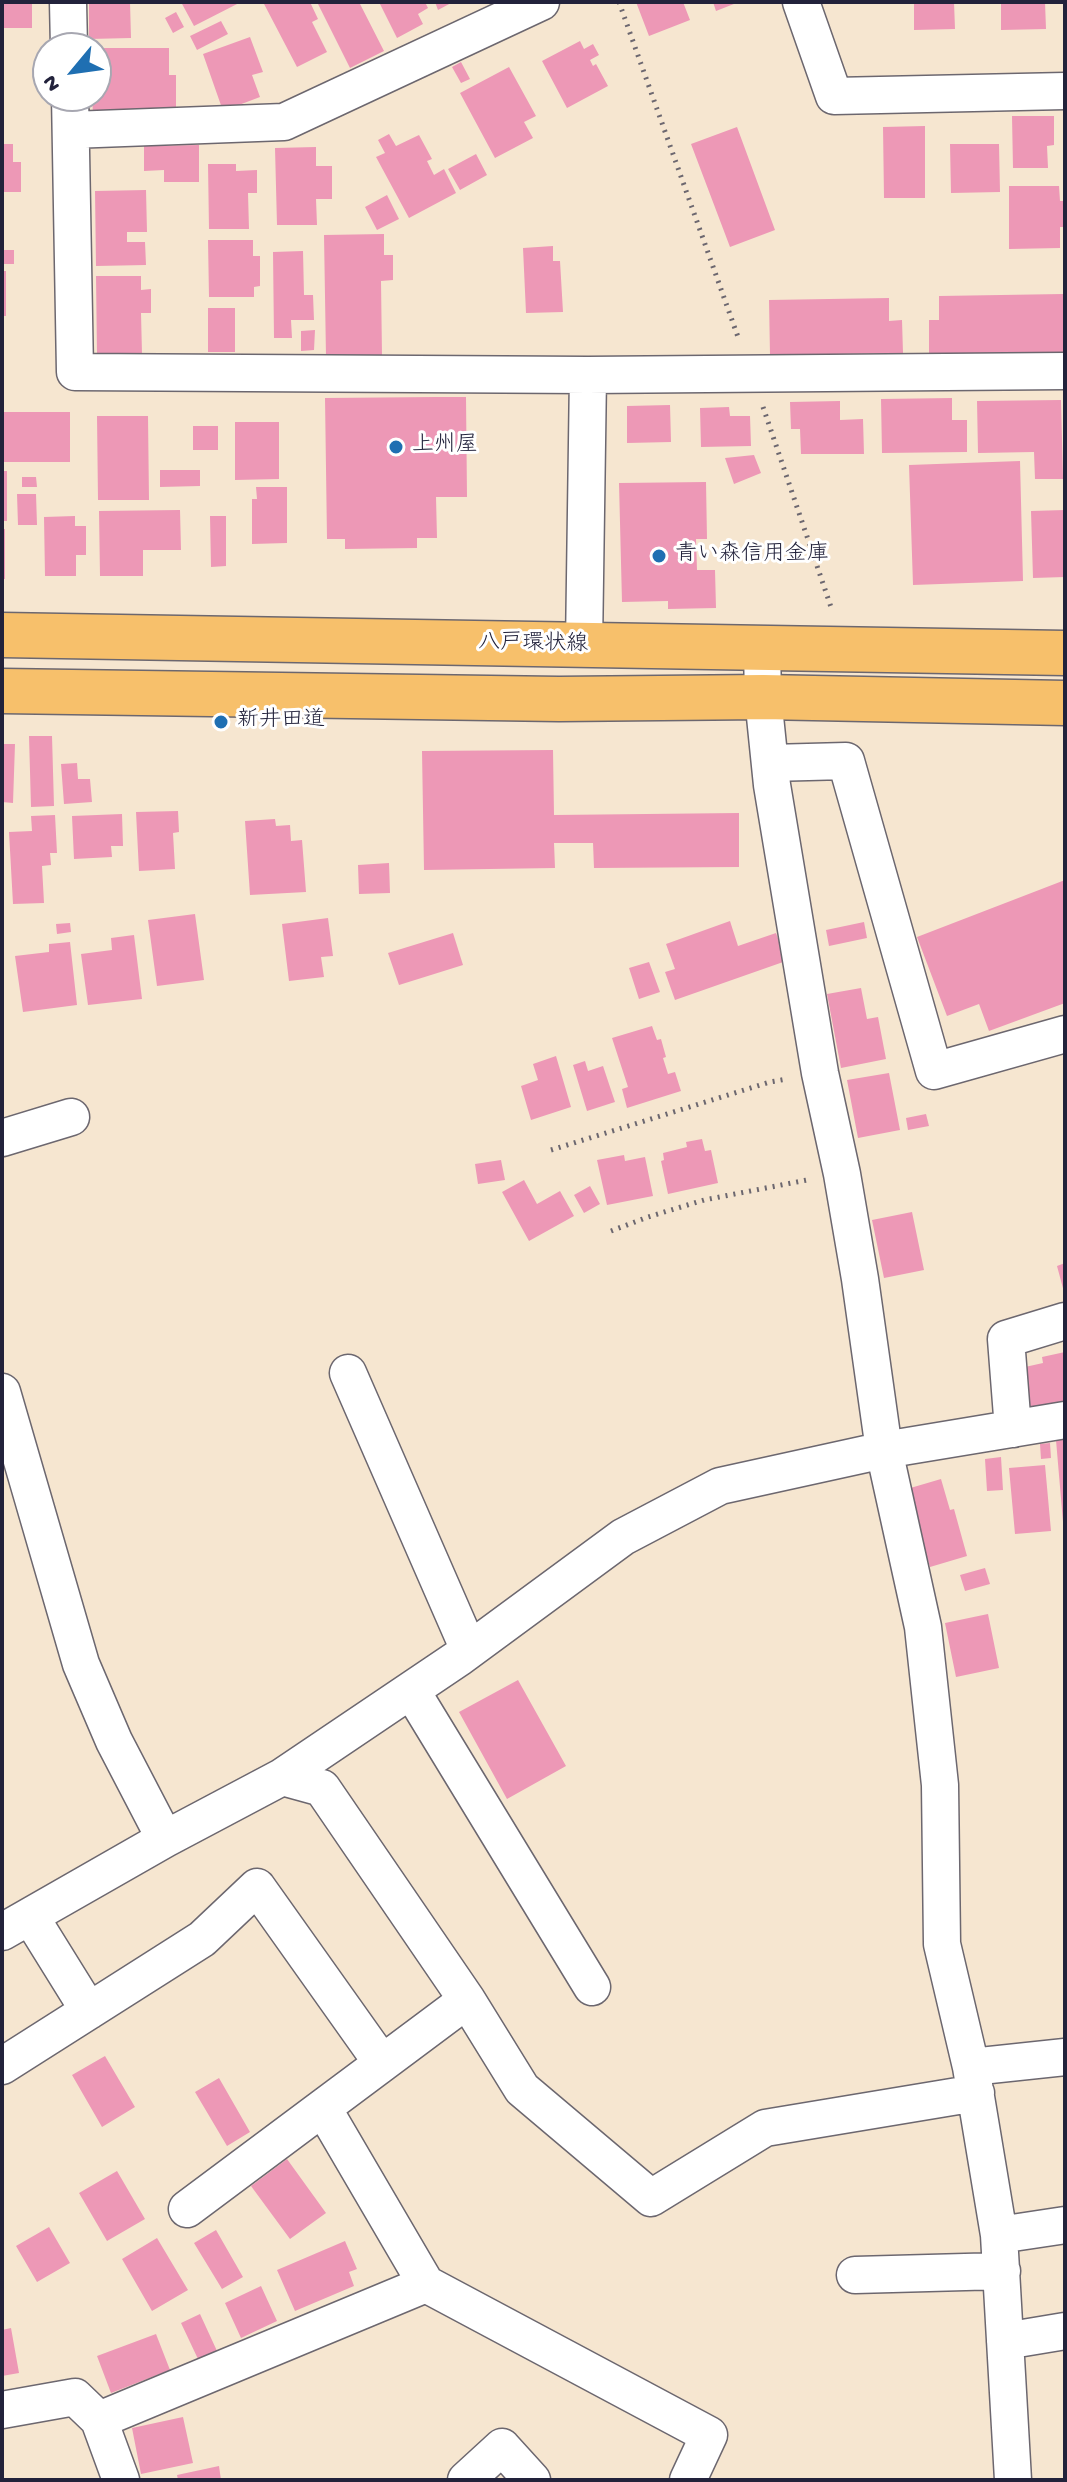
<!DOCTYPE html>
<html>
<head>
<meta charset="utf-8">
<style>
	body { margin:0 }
	#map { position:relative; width:1067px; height:2482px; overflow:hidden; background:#f6e6d0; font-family:"Gochi Hand",sans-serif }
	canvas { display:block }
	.frame { position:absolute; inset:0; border:4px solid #22223b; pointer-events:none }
	.north { position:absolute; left:32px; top:32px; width:80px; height:80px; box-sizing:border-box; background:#fff; border:2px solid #a7a7b1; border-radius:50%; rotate:241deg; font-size:22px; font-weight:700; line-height:32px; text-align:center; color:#22223b }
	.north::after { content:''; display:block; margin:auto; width:28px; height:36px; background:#1f6fb2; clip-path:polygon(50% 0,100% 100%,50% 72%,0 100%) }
</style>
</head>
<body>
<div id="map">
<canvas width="1067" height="2482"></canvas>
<div class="frame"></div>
<div class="north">N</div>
</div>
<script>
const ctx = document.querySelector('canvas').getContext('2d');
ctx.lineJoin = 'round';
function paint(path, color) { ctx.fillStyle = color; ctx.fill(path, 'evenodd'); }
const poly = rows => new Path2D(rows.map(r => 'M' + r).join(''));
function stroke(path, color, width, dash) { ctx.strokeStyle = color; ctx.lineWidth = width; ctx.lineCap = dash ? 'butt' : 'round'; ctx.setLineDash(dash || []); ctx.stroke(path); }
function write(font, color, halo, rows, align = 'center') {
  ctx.font = font + ' "Gochi Hand","Klee One",sans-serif'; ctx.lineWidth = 6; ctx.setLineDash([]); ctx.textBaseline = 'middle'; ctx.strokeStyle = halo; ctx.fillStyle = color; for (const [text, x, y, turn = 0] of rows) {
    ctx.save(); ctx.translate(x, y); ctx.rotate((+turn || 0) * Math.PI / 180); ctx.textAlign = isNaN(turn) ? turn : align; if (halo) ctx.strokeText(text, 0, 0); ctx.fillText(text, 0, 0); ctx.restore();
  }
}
const building = poly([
	[2,2,32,2,32,28,2,28],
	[89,2,130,2,131,38,89,39],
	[181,2,241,2,194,26],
	[263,2,310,2,318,19,312,22,327,52,297,67],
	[317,2,359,2,384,51,350,68],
	[379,2,425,2,428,8,418,14,423,24,397,38],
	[435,2,453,2,438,10],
	[636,2,683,2,690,20,649,36],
	[713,2,739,2,716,11],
	[914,2,954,2,955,29,914,30],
	[1001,2,1045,2,1046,29,1001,30],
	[176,12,184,27,173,33,165,18],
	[221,21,228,34,197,50,190,36],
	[250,37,263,72,252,75,260,97,223,111,203,54],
	[580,41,584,49,593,44,599,55,590,60,593,66,596,64,608,86,567,108,542,61],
	[96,48,169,48,169,75,176,75,176,113,93,114,92,96,96,96],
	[461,62,470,79,461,83,452,67],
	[509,67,536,116,524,122,533,138,495,158,460,93],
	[1012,116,1054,116,1054,145,1047,146,1048,168,1013,168],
	[925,126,925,198,884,198,883,127],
	[737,127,775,230,730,247,691,144],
	[389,134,396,146,419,135,432,159,427,161,434,175,444,169,456,193,409,218,376,157,385,153,378,140],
	[2,144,13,144,13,162,21,162,21,192,2,192],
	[950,144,999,144,1000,192,951,193],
	[199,145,199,182,164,182,164,170,144,171,144,146],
	[316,147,316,166,332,166,332,199,316,199,317,225,277,225,275,148],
	[476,154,487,175,460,190,448,169],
	[208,164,236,164,236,171,257,170,257,193,248,193,249,229,209,229],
	[1009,186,1059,186,1060,201,1065,201,1065,227,1060,227,1060,248,1009,249],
	[146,190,147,232,127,232,127,242,145,242,146,265,96,266,95,191],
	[387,195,399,219,377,230,365,207],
	[384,234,384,255,393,255,393,280,381,281,382,356,326,357,324,235],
	[208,240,253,240,253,256,260,256,260,286,254,287,254,297,209,297],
	[553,246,553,261,560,261,563,312,526,313,523,248],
	[2,250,14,250,14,264,2,264],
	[303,251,304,295,313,295,314,320,291,320,292,338,274,338,273,252],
	[2,271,6,271,6,316,2,316],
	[96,276,141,276,141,290,151,289,151,313,141,313,142,354,97,355],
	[1063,294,1064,352,929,354,929,320,939,320,939,296],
	[889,298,889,321,902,320,903,353,770,355,769,300],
	[208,308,235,308,235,352,208,352],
	[315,330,314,350,301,351,301,331],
	[435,397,466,397,467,497,436,497,437,538,417,538,417,548,345,549,345,539,327,539,325,398],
	[952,398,952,420,967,420,967,452,882,453,881,399],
	[1061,400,1063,479,1035,479,1034,452,978,453,977,401],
	[840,401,840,420,863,419,864,454,801,454,800,429,791,429,790,402],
	[670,405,671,442,627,443,627,406],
	[729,407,730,416,750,416,751,446,701,447,700,408],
	[2,412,70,412,70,462,2,462],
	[97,416,148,416,149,500,98,500],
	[235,422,279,422,279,479,235,480],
	[193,426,218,426,218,450,193,450],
	[754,455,761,473,734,484,725,458],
	[1020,461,1023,581,913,585,909,465],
	[160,470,200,470,200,486,160,487],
	[2,471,7,471,7,521,2,521],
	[22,477,36,477,37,487,22,487],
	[706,482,707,539,696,539,697,570,715,570,716,608,668,609,668,601,622,602,619,483],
	[256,487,287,487,287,543,252,544,252,499,257,499],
	[17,494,36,494,37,525,18,525],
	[180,510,181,550,143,550,143,576,100,576,99,511],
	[1065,510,1065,577,1033,578,1031,511],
	[75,516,75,526,86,526,86,555,76,555,76,576,45,576,44,517],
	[210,516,226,516,226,566,211,567],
	[2,529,5,529,5,579,2,579],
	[29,736,52,736,54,806,31,807],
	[2,744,15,744,13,803,2,802],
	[553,750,554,815,739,813,739,867,594,868,593,843,554,843,555,868,424,870,422,751],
	[77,763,78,779,90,779,92,802,64,804,61,764],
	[178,811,179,832,173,833,175,869,139,871,136,812],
	[122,814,123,846,111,846,112,857,74,859,72,816],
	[55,815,57,853,50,853,51,865,42,866,44,903,13,904,9,832,32,831,31,816],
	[275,819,276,826,290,825,291,841,302,840,306,892,250,895,245,821],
	[389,863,390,893,359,894,358,865],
	[1065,880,1065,1003,989,1031,979,1004,947,1016,917,937],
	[195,914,204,980,157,986,148,920],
	[328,918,333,956,321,957,324,977,289,981,282,924],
	[730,921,738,946,776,933,786,961,675,1000,665,972,675,969,666,944],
	[864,922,867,938,829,946,826,930],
	[70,923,71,932,57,934,56,924],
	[453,933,463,965,399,985,388,953],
	[134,935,142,999,88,1005,81,954,112,950,111,938],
	[70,942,77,1005,23,1012,15,956,49,952,49,944],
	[649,962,660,992,639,999,629,968],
	[861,988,867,1019,878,1017,886,1059,841,1068,827,994],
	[652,1026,657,1040,661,1039,666,1057,663,1058,668,1074,675,1072,681,1091,627,1108,622,1089,628,1087,612,1038],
	[556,1056,571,1107,531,1120,521,1086,538,1080,533,1064],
	[585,1061,588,1071,603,1066,615,1102,587,1111,573,1065],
	[889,1073,900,1130,858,1138,847,1080],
	[926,1114,929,1126,908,1130,906,1118],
	[702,1139,705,1151,711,1150,718,1183,668,1194,661,1161,664,1160,663,1153,687,1147,686,1142],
	[624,1155,625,1161,645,1157,653,1196,607,1205,597,1160],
	[501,1160,505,1180,478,1184,475,1164],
	[524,1180,537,1204,560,1191,574,1216,529,1241,502,1192],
	[590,1186,600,1204,584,1213,574,1195],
	[912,1212,924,1270,884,1278,872,1220],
	[1065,1263,1065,1291,1064,1292,1057,1266],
	[1065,1352,1065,1403,1031,1410,1029,1399,1023,1401,1016,1369,1043,1363,1042,1357],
	[1065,1439,1065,1522,1063,1522,1056,1440],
	[1050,1443,1051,1458,1041,1459,1040,1444],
	[1001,1457,1003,1490,987,1491,985,1459],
	[1045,1465,1051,1531,1015,1534,1009,1468],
	[941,1479,950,1510,954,1509,967,1556,930,1567,907,1489],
	[985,1568,990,1584,965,1591,960,1575],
	[988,1614,999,1668,956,1677,945,1623],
	[518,1680,566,1766,507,1799,459,1712],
	[105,2056,135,2107,102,2127,72,2075],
	[219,2078,250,2132,227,2146,195,2092],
	[287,2159,326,2213,290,2239,251,2186],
	[117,2171,145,2219,107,2241,79,2193],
	[49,2227,70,2263,37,2282,16,2246],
	[216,2230,243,2277,222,2289,194,2243],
	[157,2238,188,2290,152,2311,122,2259],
	[345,2241,357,2269,349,2272,354,2286,295,2311,277,2270],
	[261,2286,277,2321,241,2338,225,2303],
	[200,2314,217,2351,198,2359,181,2323],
	[11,2328,19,2373,2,2376,2,2330],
	[156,2334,170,2370,111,2393,97,2356],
	[183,2417,193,2463,141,2474,132,2428],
	[219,2466,221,2480,178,2480,177,2475]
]);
const path = poly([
	[619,2,738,337],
	[763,407,832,610],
	[551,1150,770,1082,787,1079],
	[611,1231,648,1217,704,1200,807,1180]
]);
const minor = poly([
	[68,2,69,48],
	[801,2,834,96,1065,91],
	[70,96,75,372,588,375,1065,371],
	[71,130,284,122,541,2],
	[584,646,588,375],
	[762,648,763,697,772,785,820,1073,842,1174,860,1279,884,1450,923,1627,940,1785,942,1944,971,2067,999,2235,1013,2480],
	[770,763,846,761,934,1071,1065,1034],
	[2,1138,71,1117],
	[348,1373,469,1650],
	[2,1392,81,1664,114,1741,165,1839],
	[1013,1429,1006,1339,1065,1321],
	[411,1690,592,1987],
	[282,1777,322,1788,467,2000,522,2089,651,2198,765,2128,976,2093],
	[30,1916,89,2011],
	[2,1932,165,1839,282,1777,460,1657,623,1537,720,1486,884,1450,1065,1420],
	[2,2066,202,1939,257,1887,382,2063],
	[971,2067,1065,2057],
	[323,2108,426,2284],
	[187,2209,467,2000],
	[999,2235,1065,2225],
	[855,2275,1002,2271],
	[1005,2341,1065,2331],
	[2,2410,75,2397,99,2420,121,2480],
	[99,2420,426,2284,709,2435,688,2480],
	[466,2480,502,2447,532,2480]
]);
const primary = poly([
	[2,635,1065,653],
	[2,691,559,699,763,697,1065,703]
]);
const markers = [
	[396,447,8,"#1f6fb2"],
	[659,556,8,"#1f6fb2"],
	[221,722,8,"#1f6fb2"]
];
const poiNames = [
	["上州屋",412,447],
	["青い森信用金庫",675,556],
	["新井田道",237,722]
];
const streetNames = [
	["八戸環状線",533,645,1]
];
paint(building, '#ed98b6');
stroke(minor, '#6c676f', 39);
stroke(primary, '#6c676f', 47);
stroke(path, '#6c676f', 5, [2, 6]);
stroke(minor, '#fff', 36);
stroke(primary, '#f7c06b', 44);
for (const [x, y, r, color] of markers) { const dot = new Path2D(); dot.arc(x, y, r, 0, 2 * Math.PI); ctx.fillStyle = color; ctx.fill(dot); stroke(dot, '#fff', 3); }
write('22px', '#22223b', '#fff', poiNames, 'left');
write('22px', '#22223b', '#fff', streetNames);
</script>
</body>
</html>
